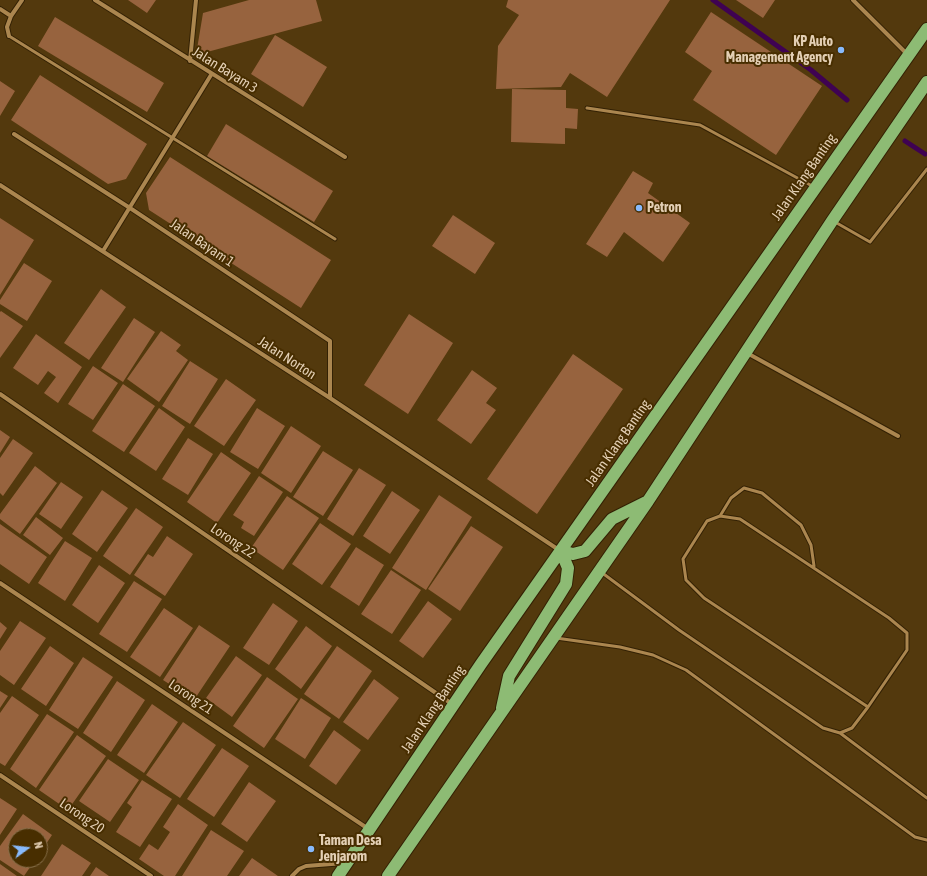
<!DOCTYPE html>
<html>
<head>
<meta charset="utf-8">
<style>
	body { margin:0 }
	#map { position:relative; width:927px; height:876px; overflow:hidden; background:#53390d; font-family:"Asap Condensed",sans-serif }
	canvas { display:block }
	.north { position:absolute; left:8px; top:828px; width:40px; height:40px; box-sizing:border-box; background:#482e00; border:1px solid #866e48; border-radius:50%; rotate:75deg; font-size:11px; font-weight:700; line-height:16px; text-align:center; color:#e3cfb4 }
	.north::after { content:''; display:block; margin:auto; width:14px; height:18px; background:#88bafc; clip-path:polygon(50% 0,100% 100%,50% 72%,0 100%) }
</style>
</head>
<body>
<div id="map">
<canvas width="927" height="876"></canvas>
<div class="north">N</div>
</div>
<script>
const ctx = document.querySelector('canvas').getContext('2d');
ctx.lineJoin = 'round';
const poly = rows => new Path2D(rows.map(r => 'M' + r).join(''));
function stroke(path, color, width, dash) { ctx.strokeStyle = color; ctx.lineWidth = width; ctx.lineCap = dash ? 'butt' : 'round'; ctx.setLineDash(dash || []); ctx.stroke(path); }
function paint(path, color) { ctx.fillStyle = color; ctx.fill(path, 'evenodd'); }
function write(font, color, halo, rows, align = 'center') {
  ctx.font = font + ' "Asap Condensed",sans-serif'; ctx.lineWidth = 4; ctx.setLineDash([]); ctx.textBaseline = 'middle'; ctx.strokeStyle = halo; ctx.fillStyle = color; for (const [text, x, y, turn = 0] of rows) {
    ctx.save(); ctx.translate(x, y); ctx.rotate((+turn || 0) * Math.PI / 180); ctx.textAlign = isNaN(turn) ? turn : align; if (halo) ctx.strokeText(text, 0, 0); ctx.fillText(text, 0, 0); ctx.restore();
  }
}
const stream = poly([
	[713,0,811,70,847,100],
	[905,141,925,154]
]);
const building = poly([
	[128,0,156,0,147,13],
	[249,0,316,0,322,21,196,55,203,13],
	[508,0,670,0,607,97,570,73,561,87,496,89,498,46,519,15,506,7],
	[736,0,775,0,763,18],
	[711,12,822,86,776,155,693,100,712,71,685,52],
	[55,17,164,83,147,112,38,46],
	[275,35,327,67,303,107,251,74],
	[40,75,147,144,126,179,108,184,11,120],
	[0,81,15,91,0,116],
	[512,89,566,90,566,108,578,109,577,129,565,128,565,144,511,142],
	[226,124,333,191,314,222,207,156],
	[170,157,331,260,301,308,149,210,146,193],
	[633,171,653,183,648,193,690,223,663,262,624,232,607,257,586,244],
	[453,215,495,243,475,274,432,246],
	[0,218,34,240,0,295],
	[24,263,52,281,27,321,0,304,0,300],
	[101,289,126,307,89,360,64,343],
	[1,311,23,326,0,358,0,312],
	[409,314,453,343,408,414,364,385],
	[134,318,155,332,123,382,101,368],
	[161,331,181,345,176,351,188,360,159,402,127,379],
	[36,334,82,367,58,403,44,393,56,377,48,371,38,385,13,368],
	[573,354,623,389,537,514,487,479],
	[190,361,218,379,190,424,162,406],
	[93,366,118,383,93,420,68,404],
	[472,370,497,388,486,403,496,410,471,444,437,420],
	[226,379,256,400,224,446,194,426],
	[123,384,155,406,124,452,92,431],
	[159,408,185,427,156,471,129,453],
	[257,408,285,426,258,469,230,452],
	[291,426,321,446,291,493,261,473],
	[0,430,10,437,0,453],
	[188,438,213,454,188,495,162,479],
	[13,439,33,453,3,496,0,493,0,458],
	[323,451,353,470,323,516,293,497],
	[221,452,251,473,217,523,187,502],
	[35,466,57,483,20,534,0,519,0,514],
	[359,468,386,485,353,536,327,519],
	[259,476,283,492,254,536,241,528,244,522,233,515],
	[61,482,83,497,61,529,39,514],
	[102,490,128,508,97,552,72,534],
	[392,491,420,510,390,554,363,536],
	[439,495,472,517,426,590,392,568],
	[287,496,319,518,283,570,251,548],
	[136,508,163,527,130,575,103,556],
	[36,517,63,538,50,555,23,535],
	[320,523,351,544,322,585,292,564],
	[0,524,47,557,29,584,0,564],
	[471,526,503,547,460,611,428,589],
	[167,536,193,554,165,596,134,575,148,554,153,557],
	[65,541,92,558,65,601,38,583],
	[356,547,384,565,359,606,330,587],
	[99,565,125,583,98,623,72,605],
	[391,570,421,590,392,634,361,614],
	[134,581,162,599,127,652,99,634],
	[428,601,452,619,423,658,399,641],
	[273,603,298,621,269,665,243,648],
	[164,608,193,628,160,677,130,657],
	[20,621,46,638,14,685,0,675,0,651],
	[0,622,7,628,0,639],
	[199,625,230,646,194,700,163,680],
	[306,626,332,646,301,689,275,669],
	[50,646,74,663,46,706,21,689],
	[337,646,372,671,339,719,304,694],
	[236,656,262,675,232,717,206,698],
	[83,657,113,677,78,729,49,710],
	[267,677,298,699,264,748,233,726],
	[374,679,399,698,368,740,343,722],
	[117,681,145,700,111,752,83,733],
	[0,691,8,696,0,708],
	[12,696,39,715,5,766,0,763,0,713],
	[301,698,331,718,305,759,275,739],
	[152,704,178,722,144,773,117,755],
	[47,714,74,732,36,788,10,769],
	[183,722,216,745,180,798,146,775],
	[334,730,361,750,336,785,309,766],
	[77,735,106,756,68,810,39,790],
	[222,748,249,766,214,817,187,799],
	[108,759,139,780,110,822,79,801],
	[142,780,172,799,140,847,116,832,132,807,127,803],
	[249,782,276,801,247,842,221,824],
	[0,798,17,809,0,835],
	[178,804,208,825,175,876,164,876,139,859,149,844,158,850,170,832,163,827],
	[23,814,52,835,40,853,40,836,16,836,16,860,35,860,24,876,0,860,0,846],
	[211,830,244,851,227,876,182,876],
	[62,844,91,863,82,876,41,876],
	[252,858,278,876,239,876],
	[0,864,17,876,0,876],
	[96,867,109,876,90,876]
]);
const lane = poly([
	[9,36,335,239],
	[587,108,700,125,814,187],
	[835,222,870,242,927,169],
	[720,516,731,498,744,488,762,493,801,525,811,545,814,566],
	[601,572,679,630,823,728,840,733,852,728,868,707,907,650,907,633,889,618,740,519,720,516,707,521,683,559,686,580,704,598,868,707],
	[556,638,620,647,653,655,686,670,915,837,927,840],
	[840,733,927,798]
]);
const street = poly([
	[95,0,345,157],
	[853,0,908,55],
	[0,9,11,16],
	[9,36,7,27,11,16,22,0],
	[190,61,196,0],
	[14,134,130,208,330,341,330,398],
	[0,185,330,398,559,550],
	[103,251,211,75],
	[747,353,898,436],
	[0,394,452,704],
	[0,583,367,828],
	[0,775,151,876],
	[292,876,299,869,306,866,344,863]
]);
const highway = poly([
	[561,551,573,554,585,551,612,519,646,502],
	[502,708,509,676,566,584,568,568,561,551],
	[338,876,481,664,927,29],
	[388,876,648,501,832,221,927,82]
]);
const markers = [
	[841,50,4,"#88bafc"],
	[639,208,4,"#88bafc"],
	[311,849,4,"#88bafc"]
];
const poiNames = [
	["KP Auto",833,42,"right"],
	["Management Agency",833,58,"right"],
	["Petron",647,208],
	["Taman Desa",319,841],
	["Jenjarom",319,857]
];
const streetNames = [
	["Jalan Bayam 3",225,70,32],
	["Jalan Klang Banting",804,177,-55],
	["Jalan Bayam 1",202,243,34],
	["Jalan Norton",287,358,33],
	["Jalan Klang Banting",618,443,-55],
	["Lorong 22",233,541,34],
	["Lorong 21",191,697,34],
	["Jalan Klang Banting",433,709,-56],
	["Lorong 20",82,816,34]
];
stroke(stream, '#3f0252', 5);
paint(building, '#97633e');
stroke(lane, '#332104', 5);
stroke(street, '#332104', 6);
stroke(highway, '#332104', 14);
stroke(lane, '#ab864f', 3);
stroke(street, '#ab864f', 4);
stroke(highway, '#8dbb74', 12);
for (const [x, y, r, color] of markers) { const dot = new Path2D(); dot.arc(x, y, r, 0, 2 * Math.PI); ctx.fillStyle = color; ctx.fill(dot); stroke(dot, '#482e00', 1.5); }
write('bold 14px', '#e3cfb4', '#482e00', poiNames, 'left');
write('14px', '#e3cfb4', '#482e00', streetNames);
</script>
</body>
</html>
